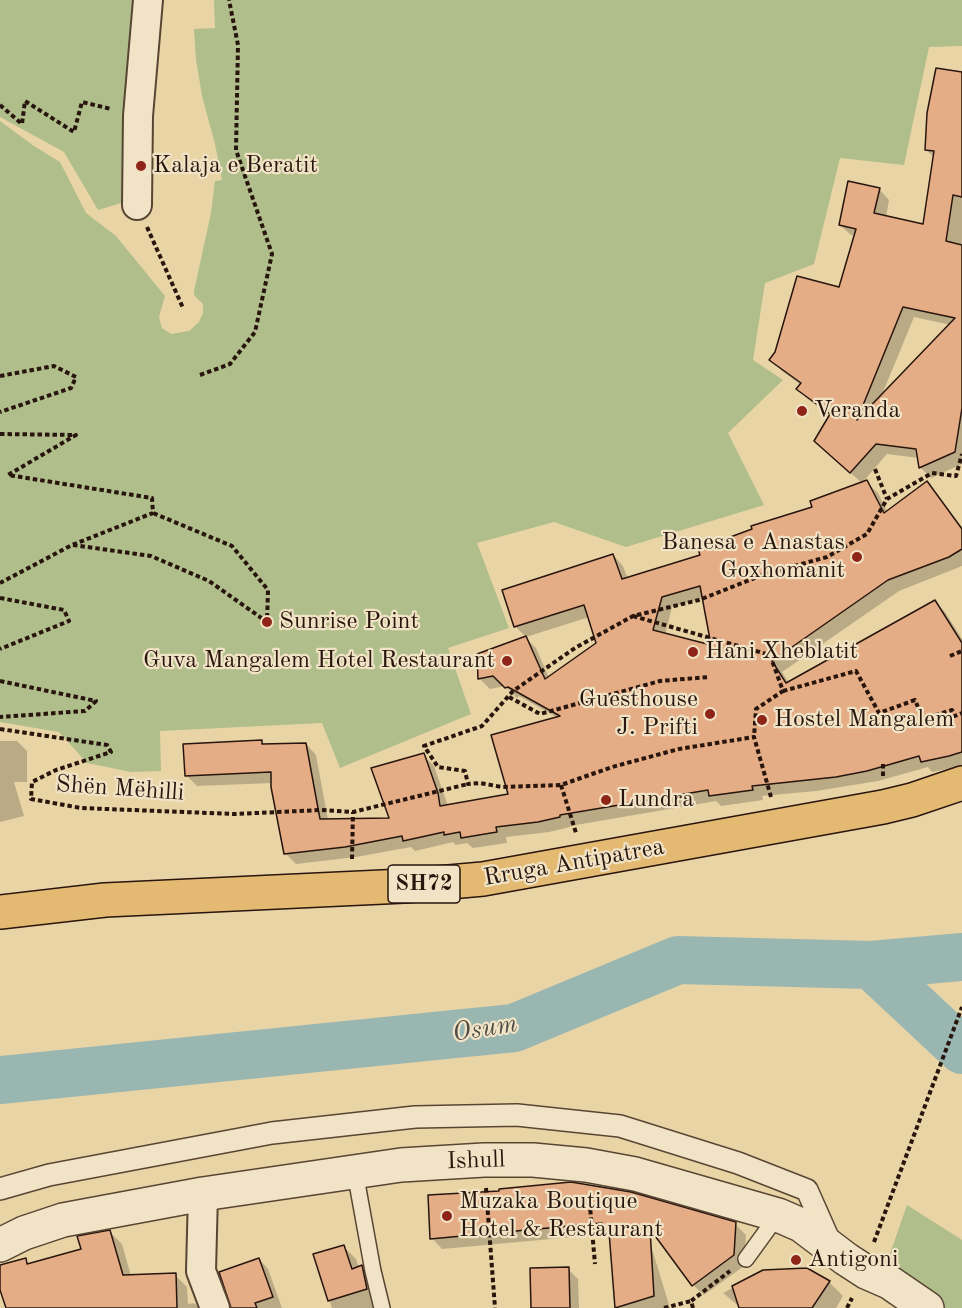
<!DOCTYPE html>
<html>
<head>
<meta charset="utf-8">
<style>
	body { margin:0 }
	canvas { display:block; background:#e9d4a6 }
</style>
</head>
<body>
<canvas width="962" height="1308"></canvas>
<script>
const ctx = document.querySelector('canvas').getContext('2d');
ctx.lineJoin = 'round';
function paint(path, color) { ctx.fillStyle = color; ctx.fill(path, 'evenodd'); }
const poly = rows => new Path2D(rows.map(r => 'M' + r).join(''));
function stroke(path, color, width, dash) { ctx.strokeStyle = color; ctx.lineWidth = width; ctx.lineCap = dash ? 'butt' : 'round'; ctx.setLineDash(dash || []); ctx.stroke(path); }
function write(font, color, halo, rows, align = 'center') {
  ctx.font = font + ' "Old Standard TT",serif'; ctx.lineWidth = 4.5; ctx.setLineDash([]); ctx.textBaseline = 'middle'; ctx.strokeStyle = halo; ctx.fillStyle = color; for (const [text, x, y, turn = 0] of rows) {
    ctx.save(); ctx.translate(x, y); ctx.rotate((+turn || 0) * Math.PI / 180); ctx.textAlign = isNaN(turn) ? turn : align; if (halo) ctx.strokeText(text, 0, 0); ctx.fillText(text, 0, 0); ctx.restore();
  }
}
const green = poly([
	[0,0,141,0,131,200,98,210,64,152,0,117],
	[214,0,962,0,962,46,929,47,904,165,840,158,814,264,765,283,753,360,783,380,728,433,764,505,626,547,554,522,477,543,509,628,448,648,471,714,340,768,322,723,160,731,161,771,131,772,87,763,59,732,0,722,0,121,34,146,60,162,86,213,116,236,165,296,159,317,162,328,171,334,189,331,199,322,203,313,203,304,194,295,194,291,211,213,215,181,222,180,215,144,202,96,196,59,194,29,215,28],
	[907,1205,962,1240,962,1308,939,1308,885,1268]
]);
const shadow = poly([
	[962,74,962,464,931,478,920,467,919,458,887,454,862,483,827,452,830,415,808,399,798,388,801,385,782,371,771,360,840,289,855,236,851,235,840,225,879,189,889,200,886,217,924,226,935,158,926,150],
	[914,317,951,325,881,397],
	[867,482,878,493,888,513,927,483,937,494,962,527,962,566,899,591,782,672,789,683,935,602,945,612,962,639,962,766,932,772,928,767,878,781,816,791,762,796,763,800,721,806,716,801,570,826,570,827,549,832,506,837,507,843,473,848,467,843,456,845,453,842,415,851,411,847,356,857,296,864,285,853,272,783,197,786,186,775,262,742,266,746,306,744,316,755,328,820,391,820,423,755,434,766,448,806,510,795,558,718,519,696,517,698,505,686,490,689,479,678,525,637,536,648,549,678,598,643,589,617,526,637,515,626,613,555,623,566,628,579,702,556,814,508],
	[704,598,713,647,665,635,672,607],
	[0,741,17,741,27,751,27,782,14,782,24,816,0,822],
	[429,1197,735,1224,746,1235,744,1266,704,1295,693,1285,642,1216,670,1308,617,1308,612,1239,606,1234,442,1249,432,1238],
	[110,1232,122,1244,131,1276,175,1275,187,1287,188,1304,194,1303,200,1308,11,1308,0,1285,0,1267,25,1259,30,1265,82,1250],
	[344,1247,356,1259,359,1268,362,1267,374,1279,380,1308,332,1308,315,1255],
	[259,1259,268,1269,282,1308,233,1308],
	[568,1269,578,1279,579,1308,532,1308],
	[763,1272,829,1282,843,1296,836,1308,741,1308,723,1293]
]);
const river = poly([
	[871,965,962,957],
	[0,1080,514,1028,678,960,871,965,962,1050]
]);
const building = poly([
	[936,68,962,72,962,197,953,195,946,241,962,245,962,408,955,452,919,468,916,449,876,444,850,473,814,441,830,414,796,389,801,383,769,360,775,352,797,276,839,287,856,229,839,225,848,181,880,188,874,213,923,224,934,151,925,150,927,113,936,68],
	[903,307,955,318,857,420,903,307],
	[867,480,884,513,927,481,962,529,962,549,949,557,888,580,772,661,786,683,935,600,962,643,962,752,949,756,921,762,919,756,867,771,836,777,752,786,753,790,709,796,708,790,560,815,560,817,538,822,496,827,497,832,461,838,460,832,444,835,444,832,403,841,402,836,345,847,284,854,271,787,271,772,185,776,183,744,262,740,262,744,306,743,320,819,389,818,371,768,424,753,438,793,440,806,508,794,491,735,560,716,508,687,505,688,493,676,478,679,477,654,526,636,545,679,596,643,584,605,514,627,502,590,613,554,622,579,700,555,698,549,752,529,751,526,812,507,810,501,867,480],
	[700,586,711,645,653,630,662,597,700,586],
	[571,1182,631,1192,736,1222,734,1255,692,1286,650,1229,654,1296,615,1308,609,1232,602,1232,602,1223,430,1239,428,1195,499,1191,499,1189,571,1182],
	[110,1230,123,1275,176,1273,177,1308,6,1308,0,1290,0,1265,26,1258,27,1264,81,1249,77,1236,110,1230],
	[344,1245,352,1269,362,1265,367,1289,328,1301,313,1254,344,1245],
	[259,1258,273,1297,255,1303,257,1308,231,1308,219,1272,259,1258],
	[569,1267,570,1308,531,1308,530,1268,569,1267],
	[807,1268,830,1281,812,1308,739,1308,732,1286,763,1270,807,1268]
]);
const path = poly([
	[0,105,22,124,25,101,74,132,82,102,111,109],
	[147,227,183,308],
	[200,375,230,364,255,332,272,254,236,150,238,45,229,0],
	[0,376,54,366,76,377,71,388,0,412],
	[0,434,76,435,8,475,152,498,153,513,72,545,0,583],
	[875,469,887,499],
	[73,545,151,556,209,581,267,622,268,590,232,546,153,513],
	[0,598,64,610,69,621,0,649],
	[633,616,770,655,783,691,756,709,754,737],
	[950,656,962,651],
	[0,681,96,701,85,711,0,717],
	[783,691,856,671,879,713,915,700,923,719,952,710,955,716,962,713],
	[509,697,540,714,660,681,709,677],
	[0,729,107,745,111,752,56,770,32,782,31,799,81,808,235,814,321,810,353,812,468,784],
	[883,776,883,762],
	[561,785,576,833],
	[771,797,754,737,679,749,612,767,561,785,502,787,480,783,468,784,465,771,438,767,424,746,482,726,513,691,575,648,633,616,699,600,765,574,827,557,867,534,887,499,932,473,956,476,962,454],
	[352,859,353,812],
	[486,1188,495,1308],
	[589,1195,595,1264],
	[874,1242,962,1007],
	[664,1308,691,1301],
	[693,1308,691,1301,730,1271],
	[847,1308,852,1298]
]);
const service = poly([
	[355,1172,373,1271,382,1308],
	[746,1259,778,1215]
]);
const pedestrian = poly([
	[0,1189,49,1175,272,1133,415,1117,517,1115,620,1126,738,1163,807,1190,831,1244]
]);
const minor = poly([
	[137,205,138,116,148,0],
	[203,1194,201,1271,215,1308]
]);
const tertiary = poly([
	[0,1245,24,1233,63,1220,203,1194,401,1165,484,1160,533,1160,586,1165,635,1174,778,1215,801,1225,846,1259,866,1272,889,1282,927,1308]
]);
const primary = poly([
	[0,912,105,900,404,886,483,879,883,807,912,800,962,783]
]);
const markers = [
	[141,166,6,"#8f2418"],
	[802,411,6,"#8f2418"],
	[857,557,6,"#8f2418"],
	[267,622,6,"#8f2418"],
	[693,652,6,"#8f2418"],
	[507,661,6,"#8f2418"],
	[710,714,6,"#8f2418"],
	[762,720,6,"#8f2418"],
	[606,800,6,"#8f2418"],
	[447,1216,6,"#8f2418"],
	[796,1260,6,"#8f2418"]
];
const shields = [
	[424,884,72]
];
const shieldNames = [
	["SH72",424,884]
];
const poiNames = [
	["Kalaja e Beratit",153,166],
	["Veranda",814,411],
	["Banesa e Anastas",845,543,"right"],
	["Goxhomanit",845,571,"right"],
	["Sunrise Point",279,622],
	["Hani Xheblatit",705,652],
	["Guva Mangalem Hotel Restaurant",495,661,"right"],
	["Guesthouse",698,700,"right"],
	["J. Prifti",698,728,"right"],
	["Hostel Mangalem",774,720],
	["Lundra",618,800],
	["Muzaka Boutique",459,1202],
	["Hotel & Restaurant",459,1230],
	["Antigoni",808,1260]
];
const streetNames = [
	["Shën Mëhilli",120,789,4],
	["Rruga Antipatrea",574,863,-10],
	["Ishull",476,1161,-2]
];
const waterNames = [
	["Osum",485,1029,-9]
];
paint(green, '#b0be8b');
paint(shadow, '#0003');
stroke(river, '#9ab6b1', 48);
paint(building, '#e4ad86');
stroke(building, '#28150d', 1.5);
stroke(service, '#584533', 18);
stroke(pedestrian, '#584533', 24);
stroke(minor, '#584533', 32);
stroke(tertiary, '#584533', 36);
stroke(primary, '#28150d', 36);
stroke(path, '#28150d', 4, [4.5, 3]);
stroke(service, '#f1e3c5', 15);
stroke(pedestrian, '#f1e3c5', 21);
stroke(minor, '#f1e3c5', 28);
stroke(tertiary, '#f1e3c5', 33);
stroke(primary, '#e4ba73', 33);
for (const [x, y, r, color] of markers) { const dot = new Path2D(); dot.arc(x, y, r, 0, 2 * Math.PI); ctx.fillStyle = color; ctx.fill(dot); stroke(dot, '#f1e3c5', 2); }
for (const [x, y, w] of shields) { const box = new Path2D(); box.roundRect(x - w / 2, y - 19, w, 38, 4.5); ctx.fillStyle = '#f1e3c5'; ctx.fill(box); stroke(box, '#28150d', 1.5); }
write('bold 22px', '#28150d', null, shieldNames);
write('24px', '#28150d', '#f1e3c5', poiNames, 'left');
write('24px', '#28150d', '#f1e3c5', streetNames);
write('italic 26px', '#504d46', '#f1e3c5', waterNames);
</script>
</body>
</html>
